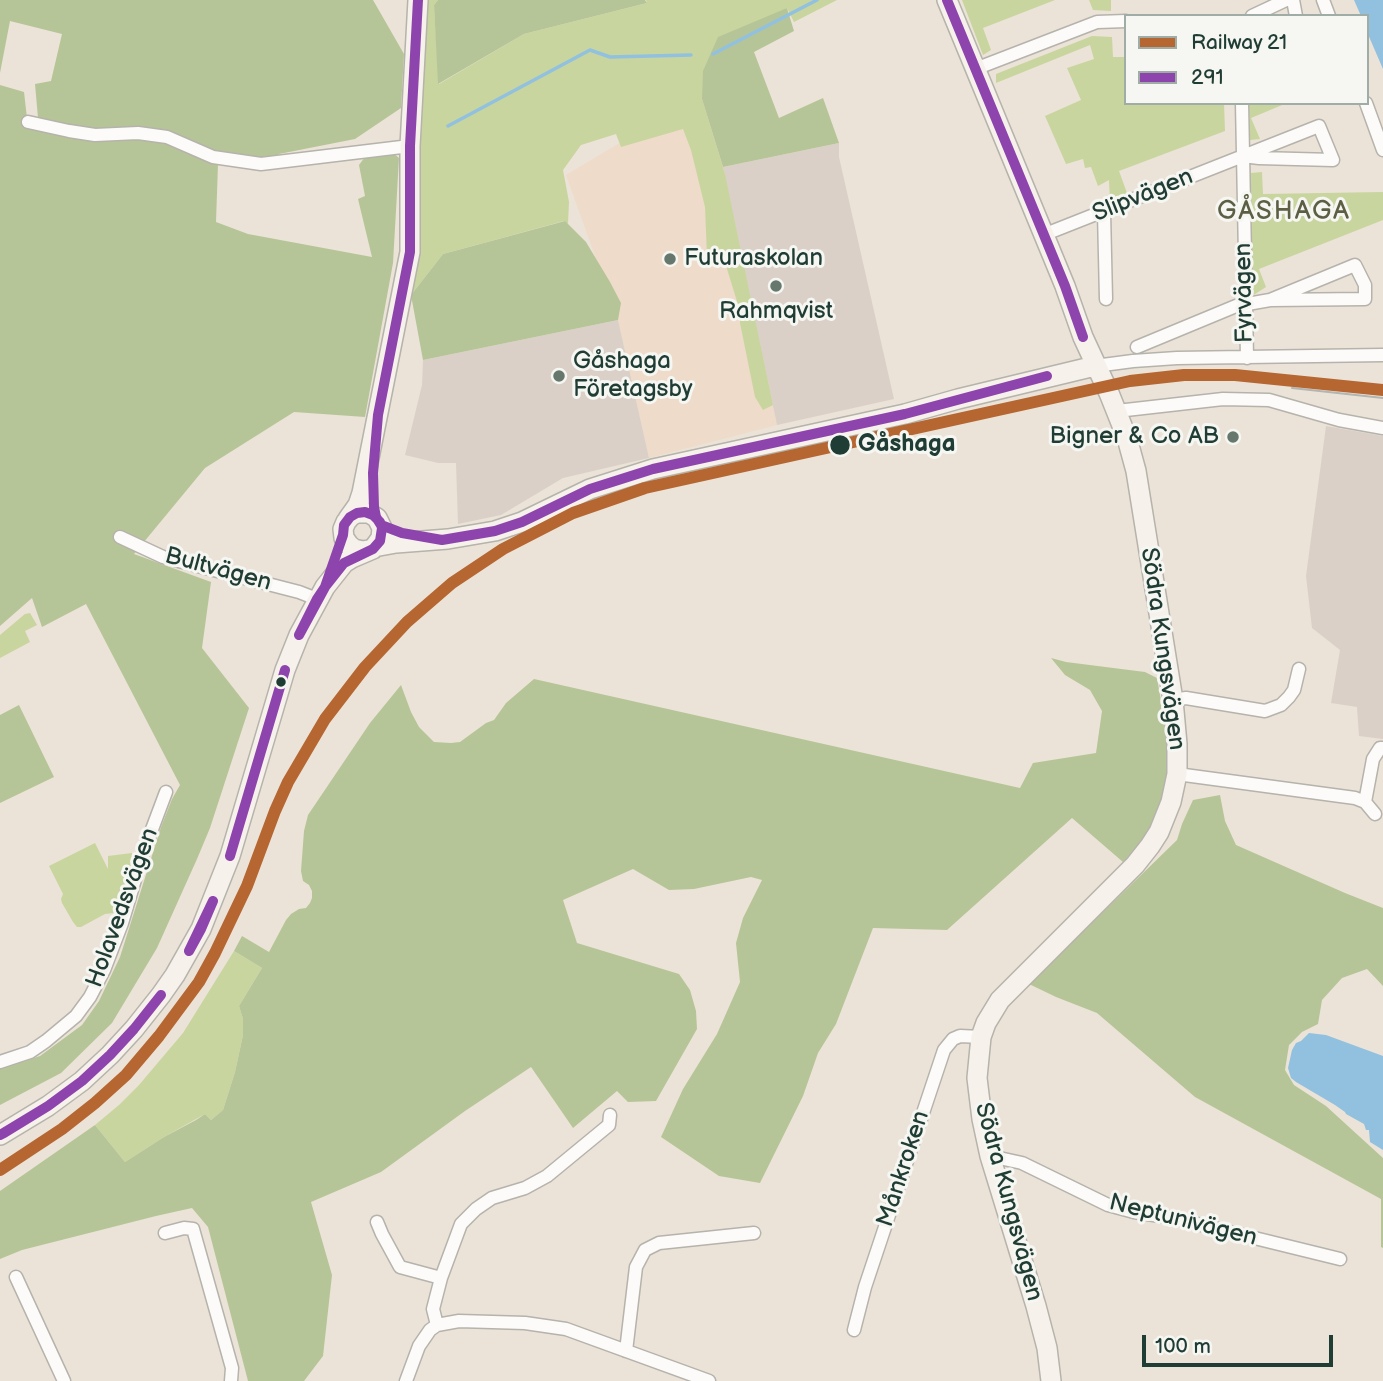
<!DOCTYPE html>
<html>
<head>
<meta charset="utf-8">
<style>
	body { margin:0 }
	#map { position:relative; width:1383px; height:1381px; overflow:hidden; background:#ebe3d7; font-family:"Balsamiq Sans",sans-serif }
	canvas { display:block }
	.legend { position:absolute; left:1124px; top:14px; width:245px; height:91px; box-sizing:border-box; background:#f6f6f2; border:2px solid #a0aca6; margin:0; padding:9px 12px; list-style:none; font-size:21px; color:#1f3d34 }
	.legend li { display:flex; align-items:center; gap:14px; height:35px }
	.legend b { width:35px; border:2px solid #a0aca6 }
	.scale { position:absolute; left:1142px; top:1335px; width:191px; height:32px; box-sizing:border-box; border:4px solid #1f3d34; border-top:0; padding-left:9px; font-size:21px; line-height:24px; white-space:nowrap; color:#1f3d34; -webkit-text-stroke:5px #f6f6f2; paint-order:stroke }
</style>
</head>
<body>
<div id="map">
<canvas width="1383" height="1381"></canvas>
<ul class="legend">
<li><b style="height:9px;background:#b56631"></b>Railway 21</li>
<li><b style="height:9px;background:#8e44ad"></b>291</li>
</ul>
<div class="scale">100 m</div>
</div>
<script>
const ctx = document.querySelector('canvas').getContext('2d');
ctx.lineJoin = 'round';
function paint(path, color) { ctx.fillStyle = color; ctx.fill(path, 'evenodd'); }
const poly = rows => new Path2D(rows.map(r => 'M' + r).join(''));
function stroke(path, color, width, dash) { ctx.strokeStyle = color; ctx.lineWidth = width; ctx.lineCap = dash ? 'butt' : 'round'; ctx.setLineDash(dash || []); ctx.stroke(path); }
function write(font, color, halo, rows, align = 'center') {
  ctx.font = font + ' "Balsamiq Sans",sans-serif'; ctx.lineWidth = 6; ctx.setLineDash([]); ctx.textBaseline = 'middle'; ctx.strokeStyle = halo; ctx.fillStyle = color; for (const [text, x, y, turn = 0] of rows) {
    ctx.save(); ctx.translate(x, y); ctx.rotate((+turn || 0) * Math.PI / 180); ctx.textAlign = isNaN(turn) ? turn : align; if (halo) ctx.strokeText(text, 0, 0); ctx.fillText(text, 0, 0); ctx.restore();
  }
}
const built = poly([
	[702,99,725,174,777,425,649,458,618,320,566,175,618,144,656,128]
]);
const industrial = poly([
	[839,143,839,157,894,399,777,425,723,167],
	[618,320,649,458,563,478,501,515,458,524,456,463,438,463,405,455,422,385,423,360],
	[1326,426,1383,436,1383,739,1359,736,1357,707,1331,703,1340,650,1312,628,1306,576]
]);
const green = poly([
	[427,0,438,0,434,5,439,84,524,34,647,3,646,0,837,0,794,22,787,8,702,99,725,174,773,405,763,410,755,397,740,323,740,311,723,256,707,256,705,207,691,150,683,129,621,147,616,134,581,145,563,170,569,202,568,224,564,221,443,254,411,295,419,210,423,47],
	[962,0,1055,0,983,28,991,50,983,55],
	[1089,0,1111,0,1111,11,1093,10],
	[1092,36,1112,37,1113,57,1126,57,1126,103,1224,103,1225,131,1119,171,1127,193,1110,203,1109,180,1098,186,1091,167,1085,168,1083,159,1066,164,1045,116,1081,100,1067,68,1094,59,1090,45,996,83,996,74],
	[1249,103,1287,103,1251,118,1260,139,1250,140],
	[1262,172,1263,194,1383,192,1383,220,1259,269,1266,287,1252,296,1251,173],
	[30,613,37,625,25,631,30,642,0,658,0,635,25,614],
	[95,843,108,869,108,856,132,853,132,861,118,907,114,913,105,914,81,927,77,927,73,922,62,903,61,899,63,894,49,866],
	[234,951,262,968,239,1006,243,1019,243,1035,235,1072,223,1110,211,1120,205,1114,164,1137,125,1162,95,1125,119,1105,139,1085,183,1033]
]);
const forest = poly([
	[0,0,373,0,404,54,401,108,355,139,279,154,260,169,218,164,216,222,248,234,372,257,358,199,365,196,359,165,365,157,393,153,399,158,393,263,365,417,294,412,205,468,134,554,211,582,202,648,249,708,210,828,197,859,157,948,112,1023,61,1073,0,1105,0,1069,40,1056,82,1025,99,1001,120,957,161,827,172,799,180,785,86,604,42,627,32,598,0,626,0,85,24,92,27,118,38,118,35,84,51,81,62,34,10,21,0,73],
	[438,0,645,0,647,3,524,34,438,84,434,5],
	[787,8,794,31,754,52,779,118,823,98,839,143,723,167,702,99,703,71,718,37],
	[565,221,586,242,610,282,621,303,618,320,423,360,411,295,443,254],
	[1051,658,1066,662,1145,672,1157,678,1164,718,1169,776,1163,805,1144,840,1123,862,1072,818,947,930,873,928,836,1024,818,1053,803,1096,760,1183,719,1176,661,1137,683,1089,717,1034,740,982,736,943,743,918,762,880,751,877,694,889,669,890,633,869,563,900,577,943,679,974,690,990,696,1011,697,1029,656,1101,628,1102,617,1091,573,1128,531,1067,465,1111,381,1172,311,1202,332,1275,323,1356,304,1381,248,1381,208,1227,192,1208,156,1216,22,1250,0,1259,0,1191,95,1125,125,1162,164,1137,196,1120,205,1114,211,1120,223,1110,235,1072,243,1035,243,1019,239,1006,262,968,234,951,242,936,269,952,286,920,291,914,299,909,306,908,310,903,312,898,312,891,309,885,303,881,301,871,304,831,308,815,370,723,401,685,411,712,419,727,434,742,451,743,460,742,486,723,494,720,506,703,534,679,1020,788,1033,763,1096,753,1102,711,1090,690,1065,675],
	[19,705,54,777,0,803,0,715],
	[1220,795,1225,821,1236,845,1345,893,1383,908,1383,986,1367,969,1342,978,1322,1000,1318,1024,1302,1032,1289,1045,1285,1070,1294,1085,1326,1106,1383,1158,1383,1248,1381,1247,1381,1199,1195,1097,1097,1013,1056,997,1029,984,1177,840,1182,824,1193,800]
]);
const water = poly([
	[1354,0,1383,0,1383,69,1367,32,1367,16,1361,16],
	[1309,1033,1326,1035,1383,1056,1383,1150,1370,1142,1369,1130,1366,1130,1364,1124,1346,1114,1345,1112,1335,1105,1296,1082,1291,1078,1288,1068,1292,1050,1296,1043,1301,1041]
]);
const stream = poly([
	[713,54,817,0],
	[448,126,590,50,610,57,691,55]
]);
const street = poly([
	[1293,0,1296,16],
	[1323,0,1329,16],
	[1252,16,1286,0],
	[975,69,1097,22,1126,21],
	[1242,103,1247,358],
	[1366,103,1383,150],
	[28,122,69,131,95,135,138,133,167,137,213,157,261,164,410,146],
	[1104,212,1106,299],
	[1043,235,1243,156,1259,158,1333,160,1319,126,1243,156],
	[1137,347,1236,306,1270,300,1355,265,1365,285,1365,299,1270,300],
	[1095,366,1133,361,1177,358,1383,355],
	[1117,411,1223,399,1269,400,1339,420,1383,428],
	[120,537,163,557,299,592,317,599],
	[1173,700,1186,698,1265,711,1281,705,1289,697,1294,690,1299,669],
	[1177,774,1355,798,1365,802,1375,814],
	[1365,802,1373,759,1380,748,1383,748],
	[0,1062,30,1052,46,1041,76,1016,90,997,104,970,122,923,142,856,166,792],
	[990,1156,1022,1163,1108,1205,1134,1212,1173,1218,1340,1259],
	[377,1222,382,1234,400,1267,441,1278],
	[165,1233,184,1228,193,1229,232,1368,231,1381],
	[16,1277,64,1381],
	[437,1325,459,1321,525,1323,566,1329,709,1381],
	[854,1330,865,1287,944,1050,953,1039,960,1036,981,1037],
	[626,1351,636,1267,645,1250,659,1243,754,1233],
	[406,1381,419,1346,430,1330,437,1325,433,1309,441,1278,461,1224,476,1209,492,1198,525,1188,547,1176,609,1125,610,1115]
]);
const secondary = poly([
	[947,0,1065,286,1083,337,1109,393,1127,438,1136,471,1173,700,1177,744,1177,774,1171,802,1159,832,1150,846,1135,865,1000,1000,986,1023,981,1037,977,1078,982,1119,990,1156,1036,1306,1047,1348,1051,1381],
	[348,519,358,505,362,493,410,252,410,146,418,0],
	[374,547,396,543,448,539,495,531,522,522,590,489,653,469,905,414,958,399,1095,366],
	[0,1135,48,1106,82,1081,110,1055,134,1029,161,995,175,975,201,929,230,856,285,670,299,635,325,587,344,563,352,558,373,549,381,538,382,528,377,518,369,513,357,513,351,516,346,522,343,529,344,538,349,545,354,549,362,551,368,550]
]);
const tram = poly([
	[1292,388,1383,398]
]);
const bus1 = poly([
	[947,0,1065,286,1083,337],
	[365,512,373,515,380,522,382,528,380,541,373,549,344,563,325,587,343,535,344,525,350,517,357,513,365,512],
	[381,525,402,533,442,540,495,531,522,522,590,489,653,469,905,414,1047,376],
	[381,525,376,517,374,507,373,473,378,415,410,252,410,146,418,0],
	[299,635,317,599,325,587],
	[299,635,325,587],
	[230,856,285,670],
	[230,856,285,670],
	[189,951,213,901],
	[189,951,201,929,213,901],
	[48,1106,4,1133,0,1135,48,1106],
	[48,1106,82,1081,110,1055,134,1029,161,995]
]);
const rail1 = poly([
	[0,1170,62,1129,95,1103,126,1075,159,1036,199,982,215,953,247,886,275,811,288,782,325,719,365,667,407,622,452,583,503,549,573,513,645,488,1130,381,1184,375,1235,375,1383,390]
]);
const markers = [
	[670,259,7,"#66776d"],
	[776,286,7,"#66776d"],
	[559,376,7,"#66776d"],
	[1233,437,7,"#66776d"],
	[840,445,11,"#1f3d34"],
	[281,682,6,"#1f3d34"]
];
const streetNames = [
	["Slipvägen",1143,196,-22],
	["Fyrvägen",1245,293,-91],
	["Bultvägen",218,570,15],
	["Södra Kungsvägen",1162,649,82],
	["Holavedsvägen",123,908,-70],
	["Månkroken",904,1169,-72],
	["Södra Kungsvägen",1008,1202,75],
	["Neptunivägen",1183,1221,14]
];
const poiNames = [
	["Futuraskolan",684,259],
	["Rahmqvist",776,312,"center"],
	["Gåshaga",573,362],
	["Företagsby",573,390],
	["Bigner & Co AB",1219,437,"right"]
];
const stopNames = [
	["Gåshaga",858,445]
];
const neighbourhoodNames = [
	["GÅSHAGA",1284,212]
];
paint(built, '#eedbc9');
paint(industrial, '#dbd0c7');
paint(green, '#c9d59e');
paint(forest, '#b6c597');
paint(water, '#91c1df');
stroke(stream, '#91c1df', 3.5);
stroke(street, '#b5b3ab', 15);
stroke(secondary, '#b5b3ab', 22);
stroke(street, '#fcfbf9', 12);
stroke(secondary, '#f6f1eb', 19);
stroke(tram, '#b3b5b2', 2);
stroke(bus1, '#8e44ad', 10);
stroke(rail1, '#b56631', 12);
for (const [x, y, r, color] of markers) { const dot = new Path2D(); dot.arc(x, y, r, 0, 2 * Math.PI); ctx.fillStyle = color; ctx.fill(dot); stroke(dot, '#f6f6f2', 2.5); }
write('24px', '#1f3d34', '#f6f6f2', streetNames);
write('24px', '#1f3d34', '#f6f6f2', poiNames, 'left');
write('bold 24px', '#1f3d34', '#f6f6f2', stopNames, 'left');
ctx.letterSpacing = '2px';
write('26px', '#5d5f44', '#f6f6f2', neighbourhoodNames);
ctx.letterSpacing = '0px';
</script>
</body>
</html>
